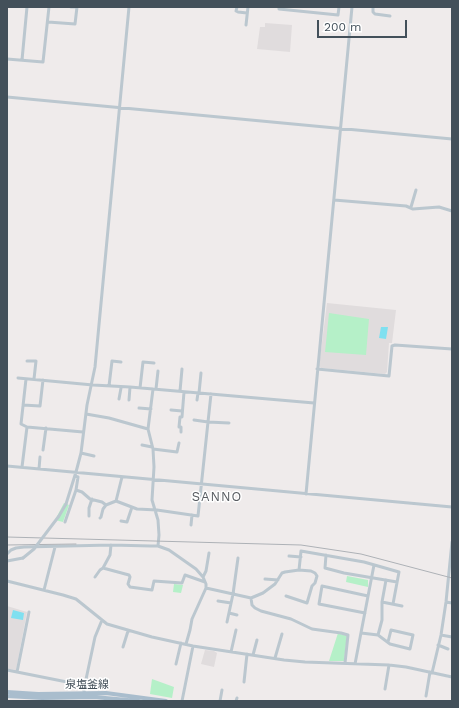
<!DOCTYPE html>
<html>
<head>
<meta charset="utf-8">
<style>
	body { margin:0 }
	#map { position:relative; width:459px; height:708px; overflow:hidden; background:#efebeb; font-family:"Work Sans",sans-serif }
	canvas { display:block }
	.frame { position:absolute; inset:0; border:8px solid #43505a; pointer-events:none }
	.scale { position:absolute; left:317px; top:20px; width:90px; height:18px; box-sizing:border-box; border:2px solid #43505a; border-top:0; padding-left:5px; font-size:12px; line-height:14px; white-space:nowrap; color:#43505a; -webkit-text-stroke:3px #fff; paint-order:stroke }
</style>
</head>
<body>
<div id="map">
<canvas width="459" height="708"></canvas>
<div class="frame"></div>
<div class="scale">200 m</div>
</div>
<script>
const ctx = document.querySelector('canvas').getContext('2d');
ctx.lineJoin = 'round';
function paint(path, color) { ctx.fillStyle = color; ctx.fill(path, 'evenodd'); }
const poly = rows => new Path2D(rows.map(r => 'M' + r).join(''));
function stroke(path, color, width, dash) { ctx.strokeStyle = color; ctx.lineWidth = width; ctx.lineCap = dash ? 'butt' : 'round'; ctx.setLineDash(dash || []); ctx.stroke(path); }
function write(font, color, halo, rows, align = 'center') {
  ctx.font = font + ' "Work Sans","Noto Sans JP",sans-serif'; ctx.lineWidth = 3; ctx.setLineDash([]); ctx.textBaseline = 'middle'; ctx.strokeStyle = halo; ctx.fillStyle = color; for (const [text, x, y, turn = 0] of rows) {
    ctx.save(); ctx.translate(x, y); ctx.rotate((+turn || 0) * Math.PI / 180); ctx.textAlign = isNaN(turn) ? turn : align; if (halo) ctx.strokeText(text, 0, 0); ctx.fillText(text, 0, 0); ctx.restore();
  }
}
const education = poly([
	[265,23,292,25,290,52,257,49,260,27,265,27],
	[327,303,396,310,392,343,389,343,387,372,385,374,321,368,319,366],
	[7,606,27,612,16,670,7,669],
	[205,650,214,651,217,653,214,667,201,664]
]);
const green = poly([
	[329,313,369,319,366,355,325,352],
	[64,503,69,505,63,522,55,520],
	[347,576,368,580,368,587,346,582],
	[174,584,183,585,181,593,173,592],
	[338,633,347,636,344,661,329,661],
	[152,679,174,687,172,698,150,694]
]);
const water = poly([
	[381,327,388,327,386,339,379,338],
	[13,610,24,613,23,620,11,618]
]);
const stream = poly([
	[7,701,8,701]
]);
const minor = poly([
	[237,7,236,11,238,12,247,13],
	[279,7,279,9,338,15,339,7],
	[373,7,373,12,375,14,390,16],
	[48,22,75,24,77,7,71,7],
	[246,25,248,7],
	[7,59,43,62,49,7],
	[22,60,27,7],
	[7,97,452,139],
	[334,200,406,206,413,209,439,207,452,211],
	[411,207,416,190],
	[27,361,36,361,34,379],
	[317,369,389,376,392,346,395,345,452,349],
	[18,378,93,385,130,387,314,403],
	[109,386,112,361,121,362],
	[140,388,143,362,154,363],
	[153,389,148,429,153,449,154,467,152,500,158,520,159,535,158,546],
	[156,389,158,371],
	[180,391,182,369],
	[199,393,201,373],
	[119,399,121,388],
	[129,400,130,387],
	[197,400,198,393],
	[23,405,40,406,43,380],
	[139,408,151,409],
	[171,410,182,411],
	[86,414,109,418,148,429],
	[194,420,208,422,211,394],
	[27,427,83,432],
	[181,432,181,427,179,427,180,417,182,417,184,392],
	[142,445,152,447],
	[153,449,177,452,179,443],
	[43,450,46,428],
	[81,453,94,456],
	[7,466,452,507],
	[22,467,27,427,21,424,26,379],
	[39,469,40,457],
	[75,476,78,477,76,490,82,492,90,499,102,502,106,505,116,501,122,477],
	[306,494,352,7],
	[116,501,137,509,157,510,198,516,208,422,229,423],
	[66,504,76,472,81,453,87,405,95,367,129,7],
	[89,516,89,508,92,499],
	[100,518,101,517,103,509,106,505],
	[121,521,127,522,132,507],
	[65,522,76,490],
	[191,525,192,515],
	[7,554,11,550,16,548,24,547,111,545,151,546,158,546,169,550,196,569,203,577,206,584,206,588,192,619,190,630,186,644],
	[326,555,325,568,344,573,397,582],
	[289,556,301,557],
	[7,561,23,558],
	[103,568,129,575,130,577,128,584,130,587,152,590,154,581,182,583,185,575,205,582],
	[299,570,301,551,364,562,399,572,393,604],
	[95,577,100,570,103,568,110,555,111,545],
	[203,577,206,571,209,553],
	[265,579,278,580],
	[7,581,63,595,76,599,107,624,152,637,193,646,284,660,305,662,389,665,406,667,452,677],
	[206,588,251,598,263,593,275,584,282,573,285,572,299,570,311,571,315,573,317,576,315,583,312,586,307,603,286,596],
	[44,590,55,547],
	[251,598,252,605,255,608,261,611,291,619,312,629,341,633,348,635,345,663],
	[218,601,231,603],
	[382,602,402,606],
	[446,602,452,603],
	[229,613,237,615],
	[365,613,319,604,322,586,368,596],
	[227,622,233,594,238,558],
	[361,633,378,635,382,620,382,602,386,580],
	[378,635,390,644,410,649,413,635,391,630,388,642],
	[441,635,452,637],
	[438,645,448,649],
	[123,647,128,631],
	[231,652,236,630],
	[253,655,257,640],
	[275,658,282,634],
	[176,664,181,643],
	[355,664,374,565],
	[7,670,82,685,85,694],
	[17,672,29,612],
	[432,673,441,635,446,602,452,542],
	[244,682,247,654],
	[83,686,85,684,95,637,102,620],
	[385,689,389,665],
	[426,696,430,672],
	[182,701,193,646],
	[220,701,222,690],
	[236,701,237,698]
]);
const major = poly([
	[7,692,38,694,106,693,166,701],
	[7,696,42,698,94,697,138,701]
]);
const rail = poly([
	[7,537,301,545,361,554,452,578],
	[7,545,76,544]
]);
const minorBridge = poly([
	[23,558,34,549,59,516,66,504]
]);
const streetNames = [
	["泉塩釜線",87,685]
];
const quarterNames = [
	["SANNO",217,497]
];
paint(education, '#e0dcdd');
paint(green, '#b5f0c8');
paint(water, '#7fe0f0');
stroke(stream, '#7fe0f0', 1);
stroke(minor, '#bbc7cf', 3);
stroke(major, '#a9bdcd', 4);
stroke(rail, '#adb1b6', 1);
stroke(minorBridge, '#bbc7cf', 3);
write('11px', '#43505a', '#fff', streetNames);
ctx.letterSpacing = '1px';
write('13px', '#585c61', '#fff', quarterNames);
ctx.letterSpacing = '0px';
</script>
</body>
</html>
